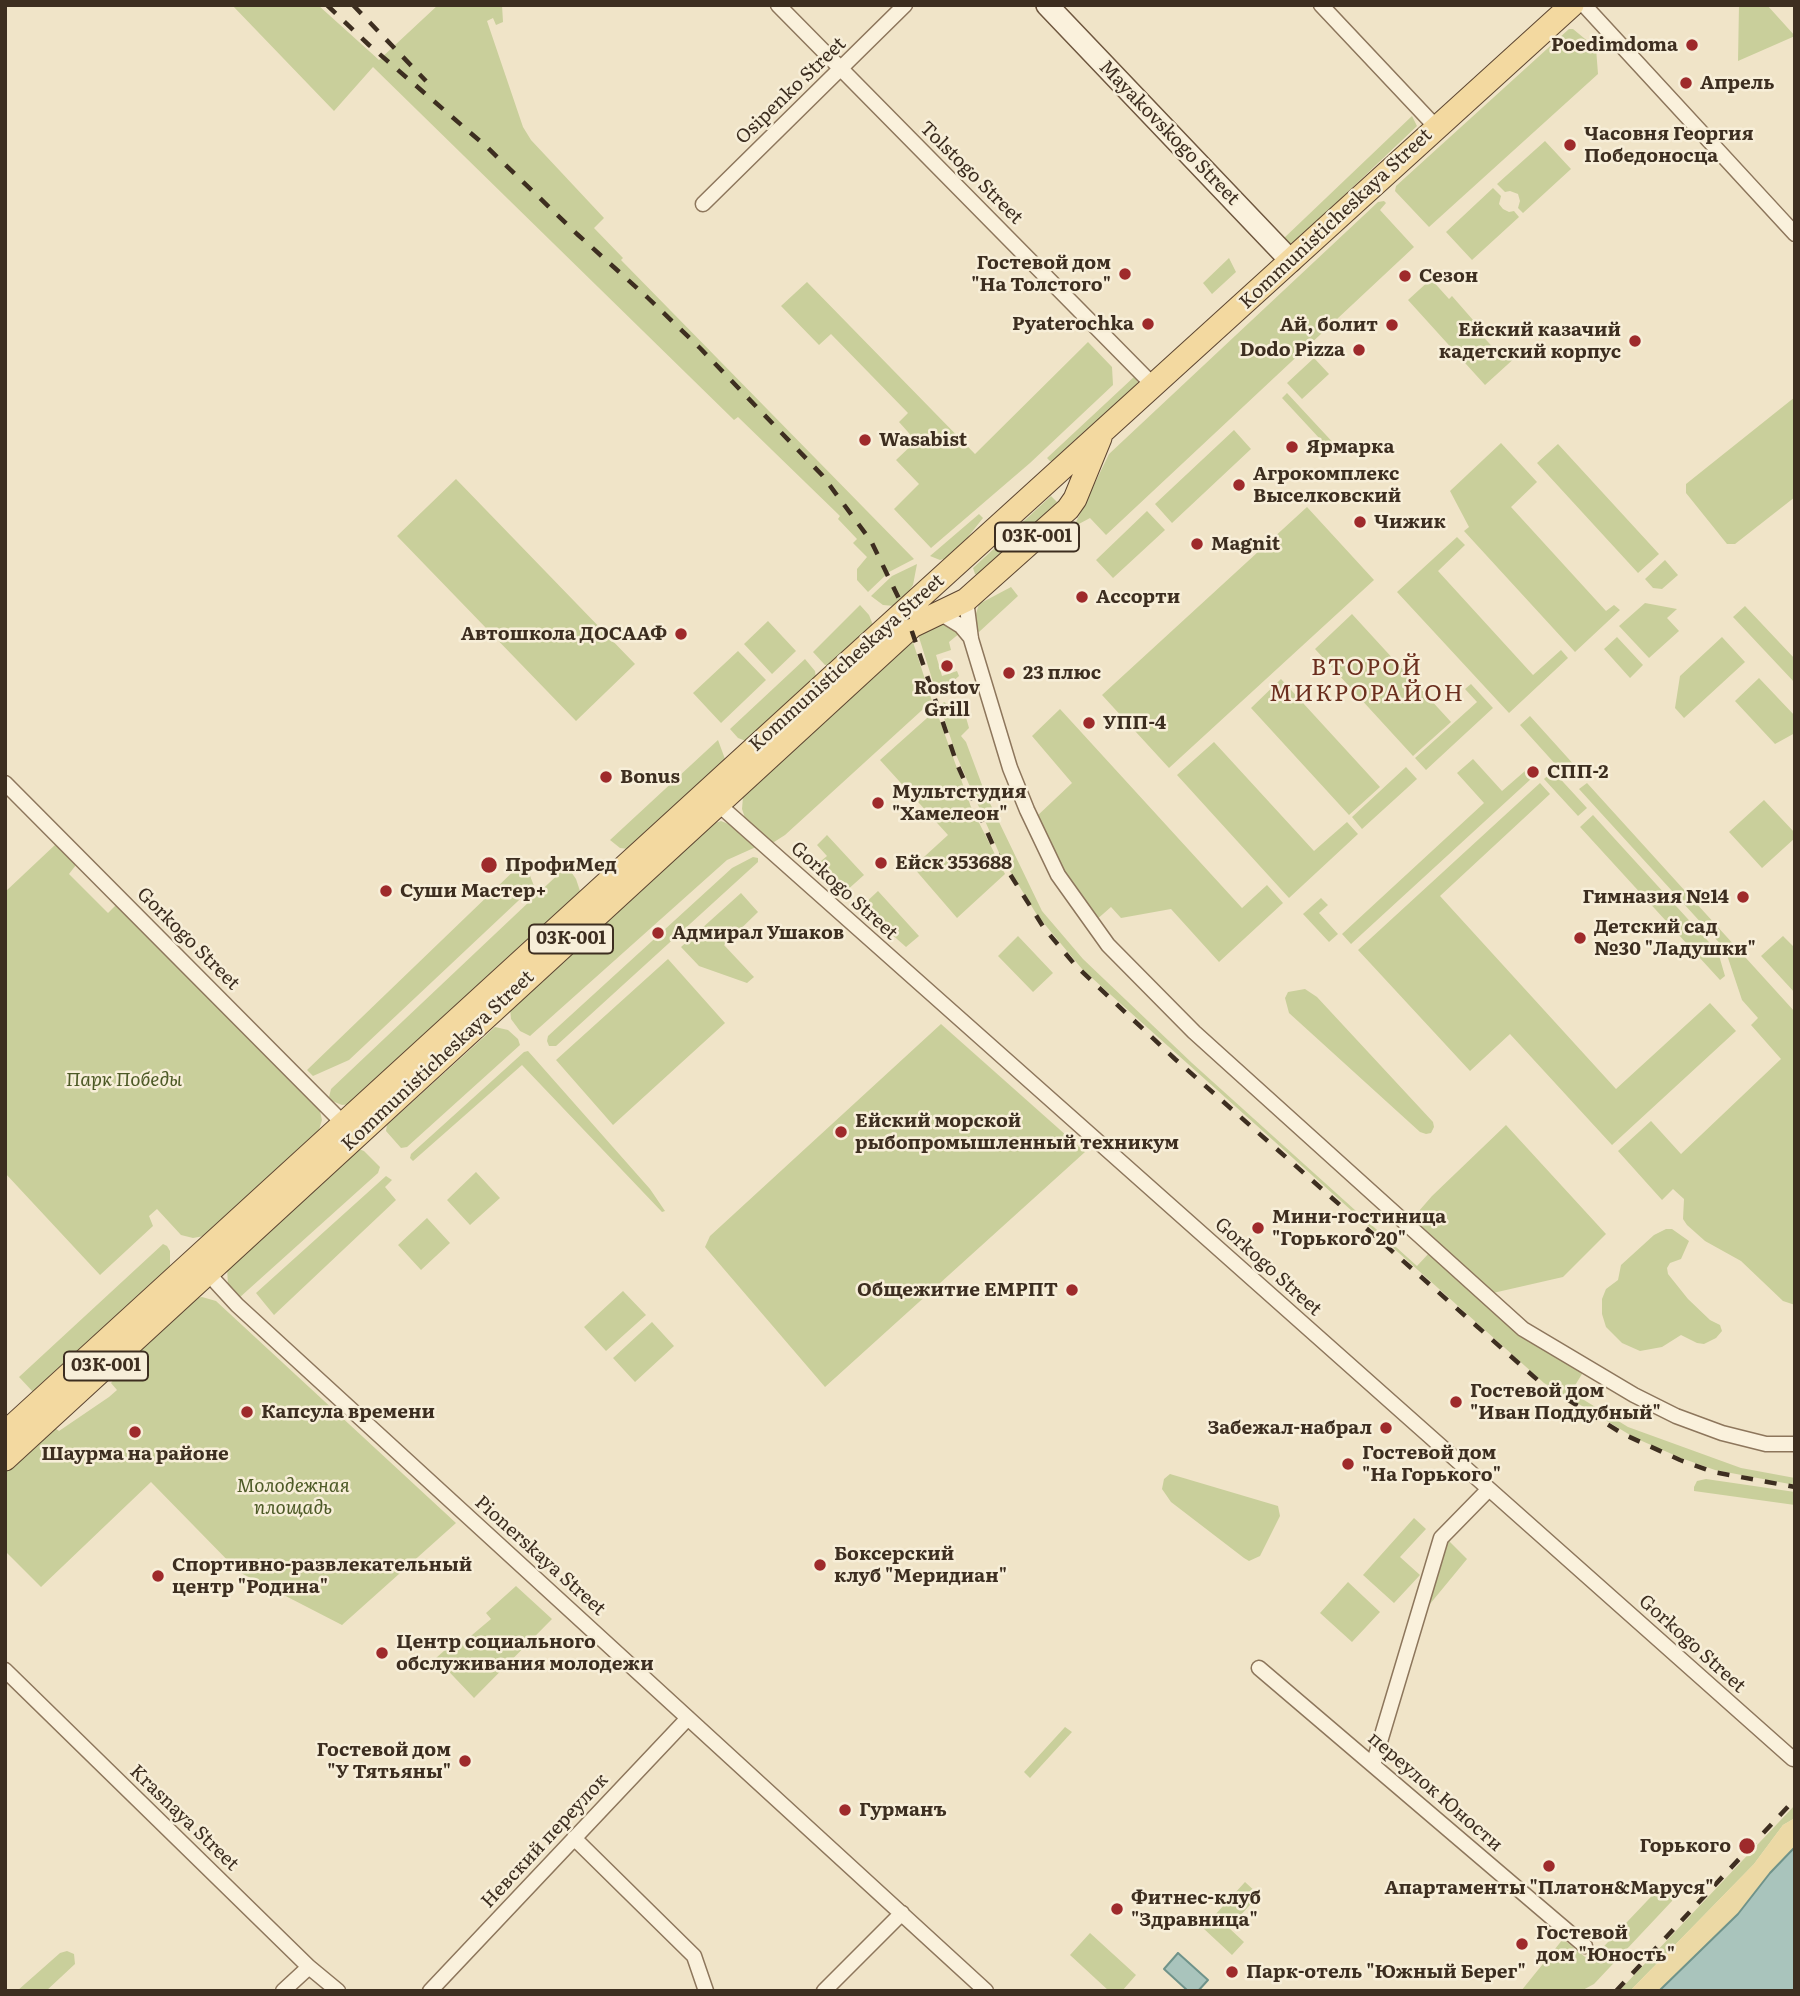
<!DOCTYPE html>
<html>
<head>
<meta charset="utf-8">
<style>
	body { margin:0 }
	#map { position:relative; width:1800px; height:1996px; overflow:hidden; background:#f0e4c8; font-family:Literata,serif }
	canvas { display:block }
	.frame { position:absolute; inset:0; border:7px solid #3d2e20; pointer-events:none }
</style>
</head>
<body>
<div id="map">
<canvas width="1800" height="1996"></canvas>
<div class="frame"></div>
</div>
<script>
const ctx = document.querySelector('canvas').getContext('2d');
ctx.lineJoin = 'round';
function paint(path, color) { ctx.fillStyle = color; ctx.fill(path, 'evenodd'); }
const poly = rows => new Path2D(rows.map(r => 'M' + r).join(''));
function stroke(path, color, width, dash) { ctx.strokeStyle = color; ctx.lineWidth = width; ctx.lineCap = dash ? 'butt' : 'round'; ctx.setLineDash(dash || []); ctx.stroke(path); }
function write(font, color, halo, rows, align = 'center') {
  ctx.font = font + ' Literata,serif'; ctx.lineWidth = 5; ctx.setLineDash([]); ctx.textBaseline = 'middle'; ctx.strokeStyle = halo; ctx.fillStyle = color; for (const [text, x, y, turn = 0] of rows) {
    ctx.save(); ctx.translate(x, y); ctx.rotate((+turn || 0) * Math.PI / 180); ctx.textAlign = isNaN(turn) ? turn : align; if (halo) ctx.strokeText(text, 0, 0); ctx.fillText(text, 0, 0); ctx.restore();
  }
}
const green = poly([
	[232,5,318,5,379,60,438,5,502,5,503,22,496,25,493,18,487,21,523,127,531,140,604,218,594,228,623,258,621,260,914,559,889,572,868,592,857,580,857,569,867,557,853,543,857,539,838,519,840,516,738,417,734,420,373,67,334,111],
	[1739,5,1767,5,1795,36,1738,61],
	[1569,29,1573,29,1596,48,1598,74,1429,227,1395,191,1396,186],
	[1412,116,1417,126,1294,243,1288,243,1283,239],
	[1545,141,1571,169,1523,213,1518,208,1520,201,1518,194,1510,191,1505,192,1497,184],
	[1493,188,1501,196,1499,204,1503,209,1509,212,1514,211,1519,217,1472,260,1446,232],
	[1384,201,1386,203,1380,210,1414,247,1106,535,1090,518,1077,525,1076,522,1109,454,1378,202],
	[1229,258,1236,272,1212,294,1203,283],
	[1431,279,1449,299,1452,296,1480,328,1478,331,1499,354,1509,345,1518,355,1485,385,1408,300],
	[807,282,975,454,1088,342,1112,367,1113,385,1030,463,931,548,894,509,919,484,896,460,916,441,899,422,908,413,831,334,819,345,781,306],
	[1314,358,1329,374,1302,399,1287,383],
	[1135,376,1139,385,1053,462,1050,461,1047,458],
	[1287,393,1338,448,1333,453,1282,398],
	[1795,397,1795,497,1735,544,1727,544,1686,493,1686,484],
	[1234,430,1251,449,1172,523,1155,504],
	[1501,443,1537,482,1511,507,1606,611,1614,605,1620,610,1575,652,1464,531,1469,527,1450,491],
	[1558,444,1659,554,1638,573,1537,463],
	[456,479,635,664,576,721,397,536],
	[1051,496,1059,504,977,575,975,574,973,568],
	[1307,507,1374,580,1169,768,1102,695],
	[1147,511,1165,530,1113,578,1096,560],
	[979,514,983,518,967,538,947,558,940,560,930,556],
	[1457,537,1465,545,1438,571,1533,675,1561,650,1568,658,1509,713,1397,592],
	[1665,560,1678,575,1662,589,1653,588,1645,579],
	[917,564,913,585,904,598,894,606,883,605,871,596,892,576],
	[1011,587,1018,596,979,632,976,629,975,617,979,604],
	[1645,603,1677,609,1667,618,1679,631,1649,658,1619,626],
	[860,605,869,615,873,625,831,665,825,665,813,652],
	[1745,606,1795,659,1795,683,1733,617],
	[1352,614,1451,722,1413,756,1315,649],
	[768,621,796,651,772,674,744,644],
	[941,622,960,633,949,642,951,650,936,655,942,676,957,671,959,676,937,695,918,634],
	[1617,637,1643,665,1630,678,1604,649],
	[1722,637,1745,662,1684,718,1675,708,1680,676],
	[912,639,932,701,785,835,771,844,746,821,742,809,743,797],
	[738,651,766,680,721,723,693,693],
	[805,659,815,671,816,678,746,741,738,738,730,729],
	[1759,678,1795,716,1795,733,1775,744,1735,701],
	[1281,679,1380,787,1349,815,1251,708],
	[1471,684,1493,708,1426,770,1415,758,1477,702,1465,689],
	[944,702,965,714,969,728,961,736,966,742,985,793,1042,911,1083,959,1192,1063,1417,1266,1430,1252,1585,1369,1571,1392,1628,1427,1741,1468,1795,1478,1795,1485,1715,1470,1681,1458,1635,1438,1544,1383,1082,969,1037,915,1000,855,957,757,940,706],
	[1060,709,1242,908,1267,885,1283,903,1219,962,1171,909,1121,918,1111,907,1095,921,1064,874,1036,817,1072,783,1032,736],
	[936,710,971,807,1005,874,957,918,913,867,948,835,880,760],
	[1530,716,1576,767,1566,776,1520,725],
	[718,740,725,759,724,763,628,849,620,848,610,840],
	[1214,742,1314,851,1347,822,1358,834,1289,898,1177,775],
	[1473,759,1502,791,1525,771,1532,778,1351,944,1342,934,1484,803,1457,773],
	[1406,767,1417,779,1362,829,1352,817],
	[1553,771,1587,808,1578,816,1544,779],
	[1540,783,1550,794,1440,896,1616,1089,1710,1003,1736,1031,1612,1145,1510,1034,1470,1071,1358,950],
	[1587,783,1795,1012,1795,1305,1783,1301,1741,1261,1705,1241,1687,1225,1683,1219,1684,1199,1673,1189,1662,1200,1618,1151,1651,1121,1681,1154,1781,1059,1751,1025,1758,1018,1742,1000,1725,949,1579,789],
	[1764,800,1795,833,1795,838,1762,868,1729,832],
	[1593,815,1718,952,1725,976,1720,980,1580,827],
	[721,821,731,825,756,847,727,860,530,1036,520,1031,511,1019,510,1008,712,824],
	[827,835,864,875,845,892,815,866,827,856,817,845],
	[56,844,76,865,69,874,108,913,116,905,320,1111,322,1120,318,1133,204,1236,193,1238,181,1235,157,1209,149,1216,153,1226,100,1275,5,1173,5,892],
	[753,857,758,858,758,862,556,1046,549,1046,547,1041,548,1036,732,868],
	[522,863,527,868,534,886,349,1060,313,1076,307,1070],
	[567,866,576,879,581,894,352,1104,342,1105,332,1101,329,1097,331,1089],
	[878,891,919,936,906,947,861,907],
	[741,893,758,912,724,945,754,977,747,983,699,966,681,947],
	[1321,898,1328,905,1319,913,1338,934,1329,942,1303,914],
	[1018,936,1053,973,1033,992,998,956],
	[1783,936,1795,948,1795,993,1761,956],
	[668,959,725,1023,613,1125,556,1060],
	[1305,989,1317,997,1433,1122,1434,1127,1431,1133,1426,1134,1420,1132,1289,1013,1285,998,1288,992],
	[941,1024,1085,1152,825,1387,705,1247,710,1236],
	[495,1027,508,1030,518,1039,520,1045,407,1147,401,1148,386,1131,387,1125],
	[528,1051,650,1189,665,1211,662,1212,522,1065,413,1161,410,1158,411,1154,524,1052],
	[1506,1125,1606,1234,1563,1277,1493,1293,1412,1219,1432,1196],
	[356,1148,364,1151,380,1167,378,1173,239,1298,228,1286,227,1267],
	[476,1172,500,1198,470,1225,447,1200],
	[386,1176,392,1180,385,1187,396,1200,274,1315,256,1293],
	[427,1218,450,1243,421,1270,398,1245],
	[1666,1229,1672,1229,1689,1241,1681,1259,1670,1263,1667,1268,1668,1274,1688,1299,1710,1320,1720,1325,1722,1331,1716,1338,1704,1344,1697,1343,1681,1335,1662,1347,1640,1351,1622,1343,1606,1327,1602,1314,1602,1299,1606,1289,1618,1280,1621,1265,1654,1235],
	[163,1244,167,1246,170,1251,170,1270,34,1393,19,1377],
	[623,1291,646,1315,606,1351,584,1327],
	[202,1297,216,1301,456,1523,342,1625,239,1572,151,1482,41,1587,5,1551,5,1473,55,1428,59,1431,109,1397,117,1390,111,1383,130,1360,196,1298],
	[652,1322,674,1346,635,1382,613,1358],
	[1170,1474,1278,1506,1280,1516,1260,1556,1249,1561,1244,1558,1171,1502,1162,1489,1164,1479],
	[1706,1479,1795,1492,1795,1505,1694,1491,1694,1487,1697,1481],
	[1414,1518,1426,1529,1400,1557,1420,1575,1394,1603,1363,1575],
	[1448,1540,1467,1559,1425,1610,1443,1546],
	[1348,1582,1380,1612,1352,1642,1320,1613],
	[516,1586,552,1619,474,1698,436,1658,454,1642,459,1646,491,1619,486,1613],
	[1065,1727,1072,1732,1030,1778,1024,1772],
	[1795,1805,1795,1818,1783,1825,1754,1864,1630,1991,1619,1991],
	[1245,1882,1259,1895,1229,1928,1244,1942,1232,1955,1203,1928],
	[1665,1882,1673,1894,1672,1901,1594,1984,1581,1991,1521,1991,1563,1939,1590,1961],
	[1090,1933,1136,1975,1122,1991,1109,1991,1070,1955],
	[67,1951,74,1954,75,1964,46,1991,17,1991,60,1953]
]);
const sand = poly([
	[1795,1818,1795,1847,1738,1914,1659,1991,1630,1991,1754,1864,1783,1825]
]);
const water = poly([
	[1795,1847,1795,1991,1659,1991,1738,1914,1770,1873,1795,1847],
	[1178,1953,1208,1980,1198,1991,1188,1991,1164,1969,1178,1953]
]);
const street = poly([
	[778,5,1154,386],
	[1321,5,1436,127],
	[1584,5,1795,234],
	[703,204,905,5],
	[966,600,971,639,1010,768,1027,810,1058,875,1108,945,1194,1032,1523,1329,1634,1395,1676,1416,1722,1433,1766,1444,1795,1444],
	[940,613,961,626,971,638],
	[5,783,344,1124],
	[718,804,1793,1759],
	[203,1268,237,1305,986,1991],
	[1259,1668,1585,1946],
	[5,1670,309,1967,338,1991],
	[1373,1765,1441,1538,1489,1489],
	[574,1838,694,1956,706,1991],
	[283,1991,309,1967],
	[430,1991,688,1718],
	[824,1991,902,1913]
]);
const secondary = poly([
	[1047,5,1291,261]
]);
const primary = poly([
	[5,1433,830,679,1572,5],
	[5,1459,912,626,966,600,1068,509,1075,499,1100,438]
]);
const rail = poly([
	[327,5,369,45,488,148,577,234,647,297,700,348,822,475,871,541,905,611,957,764,996,852,1044,928,1076,966,1175,1059,1541,1383,1623,1434,1680,1460,1713,1472,1795,1487],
	[353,5,426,81],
	[1616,1991,1795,1799]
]);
const markers = [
	[1692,45,7,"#9e2a2b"],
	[1686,83,7,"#9e2a2b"],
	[1570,145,7,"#9e2a2b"],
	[1125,274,7,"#9e2a2b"],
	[1405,276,7,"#9e2a2b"],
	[1148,324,7,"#9e2a2b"],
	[1392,325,7,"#9e2a2b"],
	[1635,341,7,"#9e2a2b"],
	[1359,350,7,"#9e2a2b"],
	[865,440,7,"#9e2a2b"],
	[1292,447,7,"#9e2a2b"],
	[1239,485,7,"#9e2a2b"],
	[1360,522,7,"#9e2a2b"],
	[1197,544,7,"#9e2a2b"],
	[1082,597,7,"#9e2a2b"],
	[681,634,7,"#9e2a2b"],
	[947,666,7,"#9e2a2b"],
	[1009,673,7,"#9e2a2b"],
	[1089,723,7,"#9e2a2b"],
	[1533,772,7,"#9e2a2b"],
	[606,777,7,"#9e2a2b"],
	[878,803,7,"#9e2a2b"],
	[881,863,7,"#9e2a2b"],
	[489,865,9,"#9e2a2b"],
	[386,891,7,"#9e2a2b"],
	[1743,897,7,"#9e2a2b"],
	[658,933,7,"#9e2a2b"],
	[1580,938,7,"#9e2a2b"],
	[841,1132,7,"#9e2a2b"],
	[1258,1228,7,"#9e2a2b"],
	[1072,1290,7,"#9e2a2b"],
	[1456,1402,7,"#9e2a2b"],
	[247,1412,7,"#9e2a2b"],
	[1386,1428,7,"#9e2a2b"],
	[135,1432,7,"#9e2a2b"],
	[1348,1464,7,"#9e2a2b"],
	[820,1565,7,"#9e2a2b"],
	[158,1576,7,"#9e2a2b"],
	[382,1653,7,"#9e2a2b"],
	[465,1761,7,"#9e2a2b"],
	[845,1810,7,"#9e2a2b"],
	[1747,1846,9,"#9e2a2b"],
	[1549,1866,7,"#9e2a2b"],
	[1117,1909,7,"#9e2a2b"],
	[1522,1944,7,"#9e2a2b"],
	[1232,1972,7,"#9e2a2b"]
];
const shields = [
	[1037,537,84],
	[571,939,84],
	[106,1366,84]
];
const shieldNames = [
	["03К-001",1037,537],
	["03К-001",571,939],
	["03К-001",106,1366]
];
const poiNames = [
	["Poedimdoma",1678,45,"right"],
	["Апрель",1700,83],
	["Часовня Георгия",1584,134],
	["Победоносца",1584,156],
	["Гостевой дом",1111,263,"right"],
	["\"На Толстого\"",1111,285,"right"],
	["Сезон",1419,276],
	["Pyaterochka",1134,324,"right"],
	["Ай, болит",1378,325,"right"],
	["Ейский казачий",1621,330,"right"],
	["кадетский корпус",1621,352,"right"],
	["Dodo Pizza",1345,350,"right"],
	["Wasabist",879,440],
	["Ярмарка",1306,447],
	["Агрокомплекс",1253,474],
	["Выселковский",1253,496],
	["Чижик",1374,522],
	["Magnit",1211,544],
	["Ассорти",1096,597],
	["Автошкола ДОСААФ",667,634,"right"],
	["23 плюс",1023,673],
	["Rostov",947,688,"center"],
	["Grill",947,710,"center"],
	["УПП-4",1103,723],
	["СПП-2",1547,772],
	["Bonus",620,777],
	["Мультстудия",892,792],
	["\"Хамелеон\"",892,814],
	["Ейск 353688",895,863],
	["ПрофиМед",505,865],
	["Суши Мастер+",400,891],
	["Гимназия №14",1729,897,"right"],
	["Детский сад",1594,927],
	["№30 \"Ладушки\"",1594,949],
	["Адмирал Ушаков",672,933],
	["Ейский морской",855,1121],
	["рыбопромышленный техникум",855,1143],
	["Мини-гостиница",1272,1217],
	["\"Горького 20\"",1272,1239],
	["Общежитие ЕМРПТ",1058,1290,"right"],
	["Гостевой дом",1470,1391],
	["\"Иван Поддубный\"",1470,1413],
	["Капсула времени",261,1412],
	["Забежал-набрал",1372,1428,"right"],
	["Гостевой дом",1362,1453],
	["\"На Горького\"",1362,1475],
	["Шаурма на районе",135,1454,"center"],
	["Боксерский",834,1554],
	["клуб \"Меридиан\"",834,1576],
	["Спортивно-развлекательный",172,1565],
	["центр \"Родина\"",172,1587],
	["Центр социального",396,1642],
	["обслуживания молодежи",396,1664],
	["Гостевой дом",451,1750,"right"],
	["\"У Тятьяны\"",451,1772,"right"],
	["Гурманъ",859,1810],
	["Горького",1731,1846,"right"],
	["Апартаменты \"Платон&Маруся\"",1549,1888,"center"],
	["Фитнес-клуб",1131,1898],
	["\"Здравница\"",1131,1920],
	["Гостевой",1536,1933],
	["дом \"Юность\"",1536,1955],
	["Парк-отель \"Южный Берег\"",1246,1972]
];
const streetNames = [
	["Osipenko Street",791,91,-44],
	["Mayakovskogo Street",1169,133,46],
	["Tolstogo Street",971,173,45],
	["Kommunisticheskaya Street",1336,219,-43],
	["Kommunisticheskaya Street",847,663,-42],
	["Gorkogo Street",844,891,42],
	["Gorkogo Street",188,939,45],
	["Kommunisticheskaya Street",438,1061,-43],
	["Gorkogo Street",1268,1267,42],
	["Pionerskaya Street",540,1556,42],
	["Gorkogo Street",1692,1644,42],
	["переулок Юности",1435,1792,41],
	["Krasnaya Street",184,1818,44],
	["Невский переулок",545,1841,-47]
];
const parkNames = [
	["Парк Победы",124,1080],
	["Молодежная",293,1486],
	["площадь",293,1508]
];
const quarterNames = [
	["ВТОРОЙ",1367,668],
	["МИКРОРАЙОН",1367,694]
];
paint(green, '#c9cf9b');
paint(sand, '#ecd9a5');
paint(water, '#a9c4bc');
stroke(water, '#6f938a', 2);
stroke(street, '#8d765c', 17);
stroke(secondary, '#6f573f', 24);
stroke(primary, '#5b4430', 25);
stroke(street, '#faf1dc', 14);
stroke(secondary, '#faf1dc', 21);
stroke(primary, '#f3d9a0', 23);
stroke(rail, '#3d2e20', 4.5, [12, 12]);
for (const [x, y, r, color] of markers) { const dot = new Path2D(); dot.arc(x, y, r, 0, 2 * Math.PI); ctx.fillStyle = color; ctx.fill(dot); stroke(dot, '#f7eed8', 2.5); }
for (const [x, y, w] of shields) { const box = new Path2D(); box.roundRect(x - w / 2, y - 14.5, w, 29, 5); ctx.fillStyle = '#f7eed8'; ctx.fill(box); stroke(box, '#3d2e20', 2); }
write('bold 18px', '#3d2e20', null, shieldNames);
write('bold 19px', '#3d2e20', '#f7eed8', poiNames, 'left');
write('19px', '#3d2e20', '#f7eed8', streetNames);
write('italic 19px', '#4d5a26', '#f7eed8', parkNames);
ctx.letterSpacing = '2px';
write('23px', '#6b2e1e', '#f7eed8', quarterNames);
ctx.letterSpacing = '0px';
</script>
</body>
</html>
